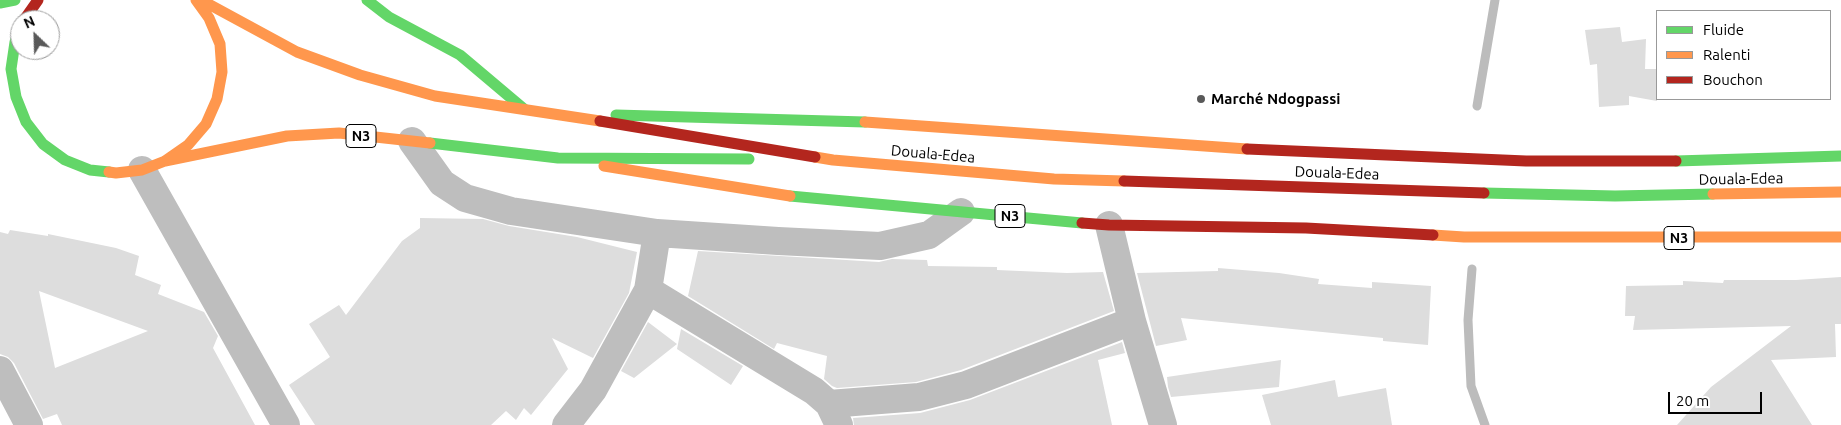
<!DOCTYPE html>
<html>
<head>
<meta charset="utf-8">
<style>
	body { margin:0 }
	#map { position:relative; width:1841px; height:425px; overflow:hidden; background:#fff; font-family:Ubuntu,sans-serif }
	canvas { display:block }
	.legend { position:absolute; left:1656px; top:10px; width:175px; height:90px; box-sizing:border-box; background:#fff; border:1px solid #999; margin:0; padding:6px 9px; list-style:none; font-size:15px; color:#000 }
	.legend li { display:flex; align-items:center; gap:10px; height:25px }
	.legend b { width:25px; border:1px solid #999 }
	.north { position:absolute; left:10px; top:10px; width:50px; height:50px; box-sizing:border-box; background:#fff; border:1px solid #999; border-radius:50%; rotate:336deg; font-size:14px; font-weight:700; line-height:20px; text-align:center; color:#000 }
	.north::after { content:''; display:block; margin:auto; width:18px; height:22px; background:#595959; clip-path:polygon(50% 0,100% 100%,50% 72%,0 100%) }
	.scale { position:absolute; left:1668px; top:392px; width:94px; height:22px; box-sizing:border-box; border:2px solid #000; border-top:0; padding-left:6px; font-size:15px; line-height:18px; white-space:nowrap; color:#000; -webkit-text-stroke:4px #fff; paint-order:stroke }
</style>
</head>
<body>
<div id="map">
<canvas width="1841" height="425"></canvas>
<ul class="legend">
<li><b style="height:6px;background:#63d668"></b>Fluide</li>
<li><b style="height:6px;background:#ff974d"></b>Ralenti</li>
<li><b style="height:6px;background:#b3261e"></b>Bouchon</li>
</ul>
<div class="north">N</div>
<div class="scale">20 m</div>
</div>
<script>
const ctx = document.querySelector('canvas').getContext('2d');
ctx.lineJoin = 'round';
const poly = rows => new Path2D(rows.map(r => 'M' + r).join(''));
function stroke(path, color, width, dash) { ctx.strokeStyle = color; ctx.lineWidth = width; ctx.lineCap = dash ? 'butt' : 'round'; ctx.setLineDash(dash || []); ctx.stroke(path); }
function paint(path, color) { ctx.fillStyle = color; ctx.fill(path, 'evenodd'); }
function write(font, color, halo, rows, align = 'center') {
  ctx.font = font + ' Ubuntu,sans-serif'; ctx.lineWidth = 5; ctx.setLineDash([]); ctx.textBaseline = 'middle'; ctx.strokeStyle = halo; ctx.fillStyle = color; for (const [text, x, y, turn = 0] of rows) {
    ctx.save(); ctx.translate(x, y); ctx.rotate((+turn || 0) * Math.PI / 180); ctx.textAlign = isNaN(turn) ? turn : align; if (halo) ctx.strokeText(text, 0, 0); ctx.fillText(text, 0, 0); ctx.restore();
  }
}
const stream = poly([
	[1477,106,1495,0],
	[1472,269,1468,320,1471,386,1485,425]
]);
const building = poly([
	[1620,27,1622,42,1646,39,1645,69,1657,69,1657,101,1629,96,1629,105,1599,107,1597,64,1590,65,1585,30],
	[420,218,483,219,509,226,577,237,637,252,629,293,593,358,552,338,568,369,531,415,524,408,516,420,506,411,491,425,315,425,289,385,330,357,309,324,339,305,346,315,402,241,420,228],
	[10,230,48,236,48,234,116,248,139,256,135,275,161,285,158,294,204,312,218,336,213,348,255,425,62,425,57,414,43,419,14,363,8,357,0,354,0,232,8,234],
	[39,291,148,331,55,368],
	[698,251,879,262,892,259,927,260,928,266,997,267,997,270,1067,273,1103,272,1114,311,961,370,916,382,837,388,832,386,824,379,827,356,777,343,774,349,688,296],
	[1218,268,1279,273,1319,279,1318,284,1372,288,1372,282,1431,286,1428,345,1383,341,1383,338,1181,318,1187,340,1156,346,1137,273,1218,271],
	[1841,277,1841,324,1835,324,1836,357,1771,360,1812,425,1677,425,1711,387,1791,326,1633,330,1635,316,1625,316,1626,286,1683,285,1683,281,1723,283,1724,280,1796,280],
	[648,322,677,344,634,378,621,371],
	[681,329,743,366,731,385,677,349],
	[1122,342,1125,353,1098,360,1112,425,854,425,853,418,920,413,970,400],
	[1281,360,1279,387,1171,397,1168,387,1167,377],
	[1335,380,1338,397,1386,388,1392,425,1271,425,1262,395]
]);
const street = poly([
	[412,141,442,183,465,198,511,211,657,233,778,241,880,246,929,235,961,212],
	[142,170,286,425],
	[1109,225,1132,321,1163,425],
	[648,290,814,391,829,404,839,425],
	[0,370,29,425],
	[829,404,919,397,966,385,1132,321],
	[566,425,593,390,648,290,657,233]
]);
const fast = poly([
	[367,0,389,17,460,55,524,109],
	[0,3,15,0],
	[20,30,15,42,11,69,16,97,26,122,43,144,65,160,90,170,109,172],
	[616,115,865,122],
	[430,143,558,158,749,159],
	[1676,161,1841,156],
	[1484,193,1615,196,1713,194],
	[790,196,1082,223]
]);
const slow = poly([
	[201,0,297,52,360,75,435,96,600,121],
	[865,122,1247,149],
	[815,157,833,160,1054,179,1124,181],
	[165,161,287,136,339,133,430,143],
	[604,166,790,196],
	[109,172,116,173,142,170,165,161,188,145,206,124,217,99,222,72,220,44,209,18,196,0],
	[1713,194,1841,192],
	[1433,235,1464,237,1841,237]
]);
const jam = poly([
	[24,20,38,0],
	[600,121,815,157],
	[1247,149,1526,161,1676,161],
	[1124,181,1484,193],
	[1082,223,1109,225,1306,228,1433,235]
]);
const markers = [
	[1201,99,5,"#595959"]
];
const shields = [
	[361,136,30],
	[1010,216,30],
	[1679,238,30]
];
const shieldNames = [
	["N3",361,136],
	["N3",1010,216],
	["N3",1679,238]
];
const poiNames = [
	["Marché Ndogpassi",1211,99]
];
const streetNames = [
	["Douala-Edea",933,154,5],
	["Douala-Edea",1337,173,2],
	["Douala-Edea",1741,179,-1]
];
stroke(stream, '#bcbcbc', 9);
paint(building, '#ddd');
stroke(street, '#bebebe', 28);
stroke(fast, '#63d668', 11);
stroke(slow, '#ff974d', 11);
stroke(jam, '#b3261e', 11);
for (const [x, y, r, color] of markers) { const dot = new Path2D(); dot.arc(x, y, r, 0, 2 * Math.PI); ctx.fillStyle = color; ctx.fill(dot); stroke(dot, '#fff', 2); }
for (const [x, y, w] of shields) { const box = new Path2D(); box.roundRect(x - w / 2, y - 11.5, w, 23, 4); ctx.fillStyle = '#fff'; ctx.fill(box); stroke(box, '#000', 1); }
write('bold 14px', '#000', null, shieldNames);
write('bold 15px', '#000', '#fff', poiNames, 'left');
write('15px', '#000', '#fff', streetNames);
</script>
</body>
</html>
